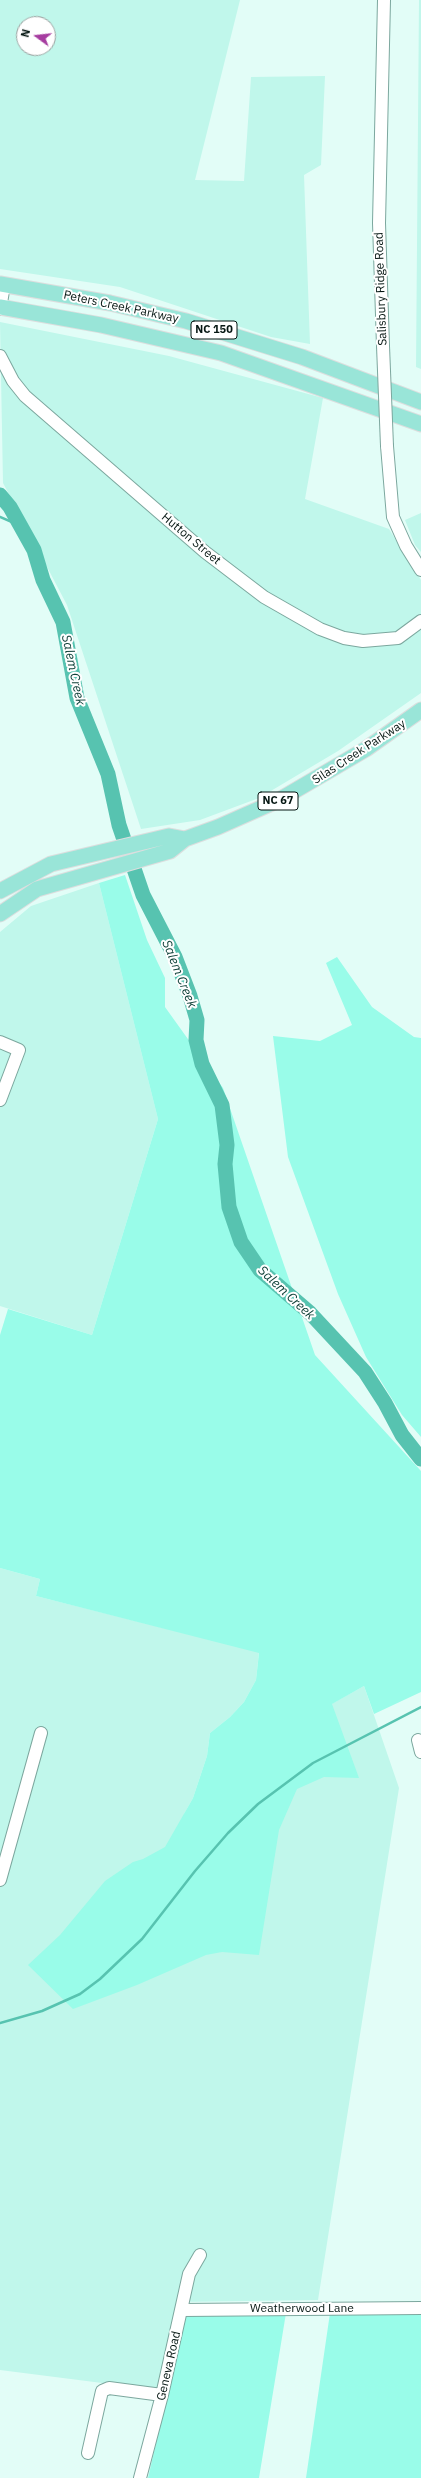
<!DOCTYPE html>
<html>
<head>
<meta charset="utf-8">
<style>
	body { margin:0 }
	#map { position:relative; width:421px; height:2478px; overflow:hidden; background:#e2fdf7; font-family:"IBM Plex Sans",sans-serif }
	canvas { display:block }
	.north { position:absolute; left:16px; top:16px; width:40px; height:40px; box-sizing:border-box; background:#fff; border:1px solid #9ba2a0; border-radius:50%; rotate:285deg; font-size:11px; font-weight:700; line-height:16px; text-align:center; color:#051612 }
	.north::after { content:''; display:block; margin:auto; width:14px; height:18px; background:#a63da0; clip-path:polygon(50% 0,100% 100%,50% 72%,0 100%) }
</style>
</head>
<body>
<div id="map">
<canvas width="421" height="2478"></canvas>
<div class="north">N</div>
</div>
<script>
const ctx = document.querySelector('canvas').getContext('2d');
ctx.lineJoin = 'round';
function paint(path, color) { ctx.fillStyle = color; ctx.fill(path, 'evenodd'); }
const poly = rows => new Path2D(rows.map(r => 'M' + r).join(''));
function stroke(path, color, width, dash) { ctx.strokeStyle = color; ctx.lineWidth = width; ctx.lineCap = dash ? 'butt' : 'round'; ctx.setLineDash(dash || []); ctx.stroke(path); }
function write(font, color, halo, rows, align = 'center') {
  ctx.font = font + ' "IBM Plex Sans",sans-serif'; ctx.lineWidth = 4; ctx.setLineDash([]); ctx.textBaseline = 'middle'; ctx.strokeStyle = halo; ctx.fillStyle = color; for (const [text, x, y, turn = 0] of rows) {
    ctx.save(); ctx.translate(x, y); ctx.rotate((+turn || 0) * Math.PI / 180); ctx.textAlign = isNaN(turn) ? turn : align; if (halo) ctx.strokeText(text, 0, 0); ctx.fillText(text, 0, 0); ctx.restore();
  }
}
const built = poly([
	[0,0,240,0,195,180,244,181,251,77,325,76,321,165,304,175,310,344,271,337,120,287,0,269],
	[24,24,48,24,48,48,24,48],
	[419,0,421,0,421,369,416,367],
	[0,322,169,356,323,398,305,499,389,529,421,580,421,693,338,751,259,798,200,820,141,829,67,605,3,483],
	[421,513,421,552,415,545,405,520],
	[99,883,158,1119,92,1335,0,1306,0,932,31,906],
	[0,1568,40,1579,36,1596,259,1652,256,1680,244,1702,230,1717,210,1733,207,1756,193,1798,184,1814,324,1708,364,1686,399,1788,318,2300,177,2302,157,2390,0,2370]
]);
const green = poly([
	[125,875,147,940,165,978,165,1007,223,1088,315,1355,421,1471,421,1692,374,1714,364,1686,332,1704,359,1778,324,1777,297,1789,279,1830,259,1955,222,1952,206,1955,137,1985,73,2009,28,1965,60,1935,105,1881,133,1862,143,1859,165,1847,193,1798,207,1756,210,1733,230,1717,244,1702,256,1680,259,1653,36,1596,40,1579,0,1568,0,1335,8,1309,92,1335,158,1119,99,883],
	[337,957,372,1007,414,1037,421,1038,421,1437,402,1415,366,1357,338,1294,288,1157,273,1036,320,1041,352,1025,326,963],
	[286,2313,259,2478,148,2478,186,2314],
	[330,2313,421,2313,421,2478,306,2478]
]);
const stream = poly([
	[0,517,21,526],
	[0,2023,42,2011,80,1994,100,1979,142,1939,195,1871,228,1833,258,1804,313,1763,421,1707]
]);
const river = poly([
	[0,495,10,507,34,550,43,580,63,622,77,698,108,774,119,825,143,895,175,957,190,996,197,1020,196,1040,202,1064,222,1105,227,1145,225,1164,229,1207,241,1242,260,1270,310,1313,365,1372,385,1403,402,1435,421,1459]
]);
const minor = poly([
	[0,309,4,285],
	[383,346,379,223,384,0],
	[0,356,13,381,25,396,205,552,264,597,320,629,344,638,363,641,398,638,421,621],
	[387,446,393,517,406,546,421,570],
	[0,1042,19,1050,0,1100],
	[418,1740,421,1752],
	[0,1880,41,1733],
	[182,2310,421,2308],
	[88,2453,102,2391,109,2388,162,2395],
	[140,2478,162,2395,189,2274,200,2255]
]);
const major = poly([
	[0,284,110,303,186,321,302,357,421,402],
	[0,307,101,325,221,353,421,424],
	[0,891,51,864,169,836,185,839],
	[0,914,37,889,170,851,185,839,218,827,279,800,366,749,421,710]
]);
const minorBridge = poly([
	[383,346,387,446]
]);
const shields = [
	[214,330,46],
	[278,801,40]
];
const shieldNames = [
	["NC 150",214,330],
	["NC 67",278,801]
];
const streetNames = [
	["Salisbury Ridge Road",381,289,-92],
	["Peters Creek Parkway",121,307,12],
	["Hutton Street",191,539,40],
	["Silas Creek Parkway",359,752,-33],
	["Weatherwood Lane",302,2309],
	["Geneva Road",169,2366,-77]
];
const waterNames = [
	["Salem Creek",73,670,78],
	["Salem Creek",179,974,68],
	["Salem Creek",286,1293,43]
];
paint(built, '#c0f7eb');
paint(green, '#99fce9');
stroke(stream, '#57c3b0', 2.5);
stroke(river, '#57c3b0', 15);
stroke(minor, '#7ca79e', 14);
stroke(major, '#dcdede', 17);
stroke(minor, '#fff', 12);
stroke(major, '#99e5d8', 15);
stroke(minorBridge, '#7ca79e', 14, []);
stroke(minorBridge, '#fff', 12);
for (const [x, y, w] of shields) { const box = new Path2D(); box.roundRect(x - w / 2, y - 9, w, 18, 3); ctx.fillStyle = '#fff'; ctx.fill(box); stroke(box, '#051612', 1); }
write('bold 11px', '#051612', null, shieldNames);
write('12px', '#051612', '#fff', streetNames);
write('italic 13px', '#104139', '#fff', waterNames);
</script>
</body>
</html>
